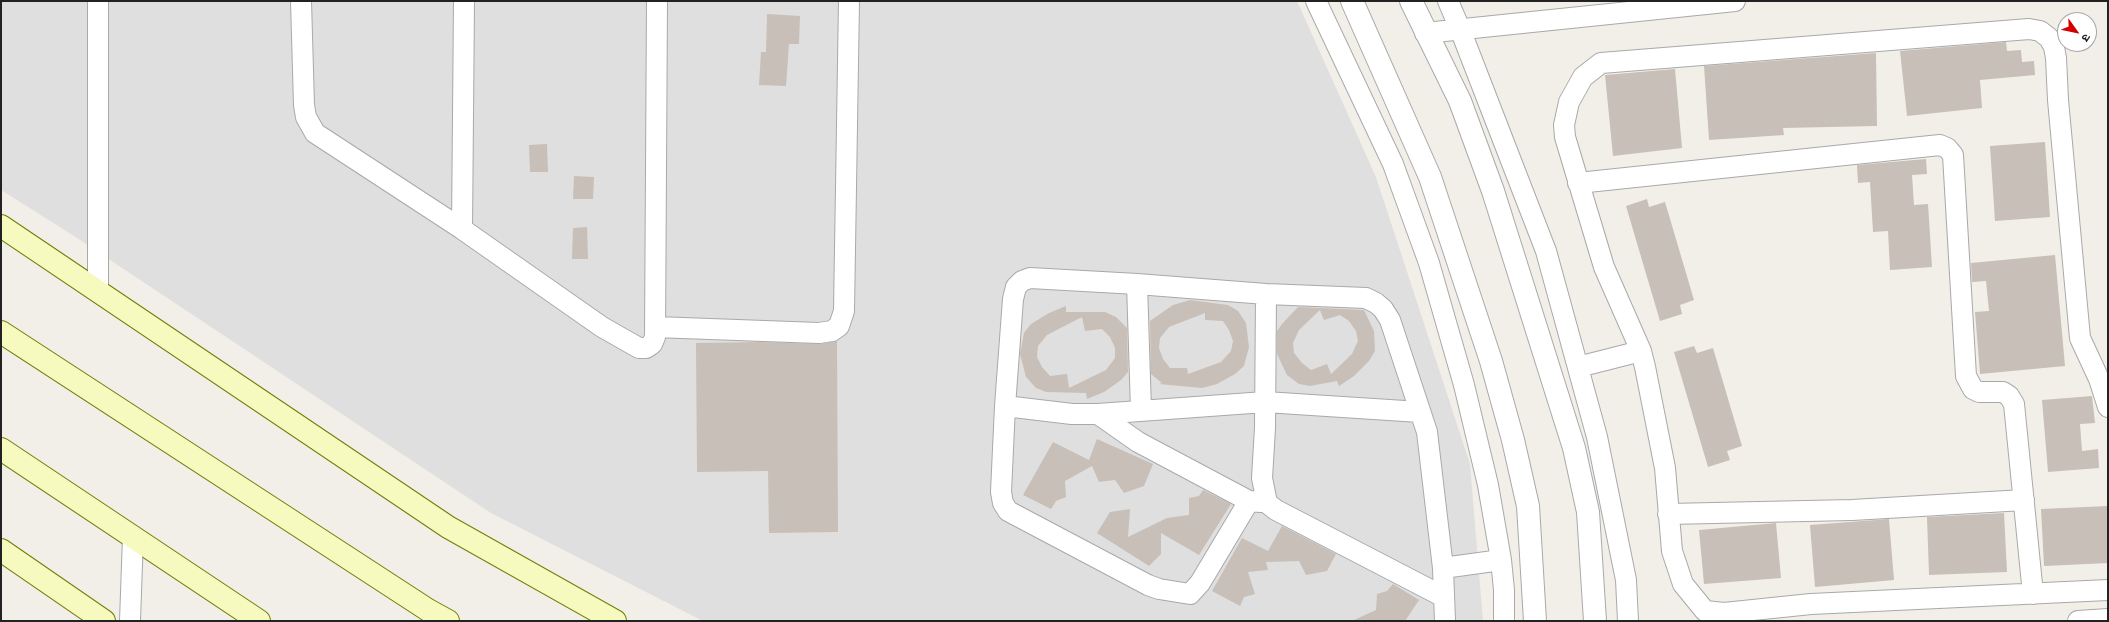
<!DOCTYPE html>
<html>
<head>
<meta charset="utf-8">
<style>
	body { margin:0 }
	#map { position:relative; width:2109px; height:622px; overflow:hidden; background:#f2efe9; font-family:Arial,"Noto Sans Devanagari",sans-serif }
	canvas { display:block }
	.frame { position:absolute; inset:0; border:2px solid #222; pointer-events:none }
	.north { position:absolute; left:2057px; top:12px; width:40px; height:40px; box-sizing:border-box; background:#fff; border:1px solid #a7a7a7; border-radius:50%; rotate:123deg; font-size:11px; font-weight:700; line-height:16px; text-align:center; color:#222 }
	.north::after { content:''; display:block; margin:auto; width:14px; height:18px; background:#d40000; clip-path:polygon(50% 0,100% 100%,50% 72%,0 100%) }
</style>
</head>
<body>
<div id="map">
<canvas width="2109" height="622"></canvas>
<div class="frame"></div>
<div class="north">उ</div>
</div>
<script>
const ctx = document.querySelector('canvas').getContext('2d');
ctx.lineJoin = 'round';
function paint(path, color) { ctx.fillStyle = color; ctx.fill(path, 'evenodd'); }
const poly = rows => new Path2D(rows.map(r => 'M' + r).join(''));
function stroke(path, color, width, dash) { ctx.strokeStyle = color; ctx.lineWidth = width; ctx.lineCap = dash ? 'butt' : 'round'; ctx.setLineDash(dash || []); ctx.stroke(path); }
const residential = poly([
	[1,1,1297,1,1376,177,1470,464,1483,621,703,621,491,513,74,236,1,190]
]);
const building = poly([
	[767,14,800,16,799,44,789,44,786,86,759,85,761,52,766,52],
	[2006,42,2007,51,2021,50,2022,62,2034,61,2035,75,1980,80,1982,108,1907,116,1900,51],
	[1876,53,1877,126,1783,128,1784,135,1709,140,1704,66],
	[1675,69,1682,148,1613,156,1605,75],
	[2045,142,2050,217,1995,221,1990,146],
	[547,144,548,172,530,172,529,145],
	[1926,159,1927,174,1912,175,1914,205,1928,204,1932,267,1890,270,1888,231,1873,232,1870,182,1858,183,1857,165],
	[574,176,594,177,593,199,573,199],
	[1647,199,1649,207,1665,202,1694,300,1680,305,1682,314,1660,321,1626,206],
	[587,227,588,259,572,259,573,228],
	[2055,255,2065,366,1980,374,1975,312,1989,311,1986,281,1972,282,1971,263],
	[1190,300,1228,305,1238,311,1246,323,1249,347,1244,366,1235,374,1217,384,1202,388,1159,384,1162,383,1151,374,1150,321,1173,305],
	[1205,313,1205,320,1223,321,1229,330,1233,341,1231,351,1221,362,1188,374,1187,368,1170,368,1163,359,1159,348,1160,338,1169,327],
	[1066,306,1066,312,1105,312,1116,317,1127,328,1128,372,1121,380,1104,392,1087,399,1086,393,1046,392,1036,388,1026,377,1020,354,1024,333,1031,324,1049,313],
	[1082,317,1085,331,1102,329,1110,337,1115,348,1115,358,1106,370,1069,388,1067,374,1050,376,1042,367,1037,357,1038,346,1047,335],
	[1298,307,1364,310,1374,331,1375,351,1369,361,1354,376,1339,386,1337,381,1310,386,1299,384,1287,375,1277,354,1277,331,1282,324],
	[1320,310,1324,320,1340,315,1349,321,1356,331,1358,341,1352,354,1331,374,1327,364,1311,370,1302,363,1294,353,1293,343,1299,330],
	[837,341,838,532,769,533,768,471,697,472,696,343,761,342,819,344],
	[1694,346,1697,353,1713,348,1742,446,1727,451,1730,460,1708,467,1674,352],
	[2092,396,2095,423,2080,424,2082,451,2098,449,2099,468,2048,472,2042,400],
	[1097,439,1153,464,1144,486,1124,493,1115,480,1099,482,1092,466,1065,481,1066,497,1056,501,1051,509,1023,495,1053,442,1089,460],
	[1203,490,1231,504,1199,555,1161,533,1161,554,1149,566,1097,533,1110,512,1130,509,1128,537,1167,518,1189,515,1189,498,1199,496],
	[2108,506,2108,563,2044,566,2041,509],
	[2004,513,2007,572,1929,575,1927,517],
	[1889,519,1894,580,1815,587,1810,525],
	[1776,523,1781,578,1704,584,1699,530],
	[1282,526,1336,554,1327,571,1306,575,1299,561,1266,562,1268,570,1248,572,1255,594,1244,597,1240,606,1212,591,1242,538,1268,551],
	[1393,584,1419,600,1405,621,1352,621,1376,610,1377,594,1387,591]
]);
const minor = poly([
	[301,1,304,105,306,117,315,133,462,229,602,327,639,348,646,348,652,344,655,337,657,1],
	[1316,1,1393,164,1429,263,1464,385,1488,485,1501,560,1504,590,1504,621],
	[1448,1,1460,29,1546,251,1597,437,1626,580,1628,621],
	[1425,33,1735,1],
	[1578,183,1940,145,1947,148,1953,155,1966,376,1973,389,1979,392,2003,392,2009,396,2014,404,2033,594],
	[462,229,464,1],
	[1137,284,1141,410],
	[98,292,98,1],
	[1266,294,1265,428,1262,478,1267,503,1276,510,1444,597],
	[655,327,819,333,832,331,839,326,844,311,849,1],
	[1578,367,1641,351],
	[1005,406,1072,414,1098,414,1265,402,1420,412],
	[2108,407,2099,379,2080,338,2058,100,2056,58,2054,47,2049,38,2040,31,2029,29,1601,63,1583,77,1569,102,1564,125,1565,137,1604,267,1641,351,1645,367,1665,468,1672,551,1683,584,1705,611,1724,613,1811,604,2108,590],
	[1098,414,1138,442,1249,501,1261,502],
	[1249,501,1200,583,1190,594,1159,589,1148,585,1008,511,1003,503,1001,492,1005,406,1013,299,1016,287,1022,281,1030,278,1137,284,1266,294,1366,298,1376,303,1383,309,1390,320,1427,432,1443,568,1445,621],
	[1668,514,1852,510,2024,500],
	[1443,568,1501,560],
	[130,621,133,536],
	[2078,621,2108,619]
]);
const tertiary = poly([
	[1352,1,1430,177,1491,361,1513,440,1528,506,1535,621],
	[1411,1,1460,101,1493,191,1574,448,1588,512,1595,621]
]);
const secondary = poly([
	[1,226,448,527,615,621],
	[1,332,428,610,448,621],
	[1,449,259,621],
	[1,550,104,621]
]);
paint(residential, '#e0dfdf');
paint(building, '#c7bfb8');
stroke(minor, '#a9a9a9', 22);
stroke(tertiary, '#a9a9a9', 24);
stroke(secondary, '#707d05', 24);
stroke(minor, '#fff', 20);
stroke(tertiary, '#fff', 22);
stroke(secondary, '#f7fabf', 22);
</script>
</body>
</html>
